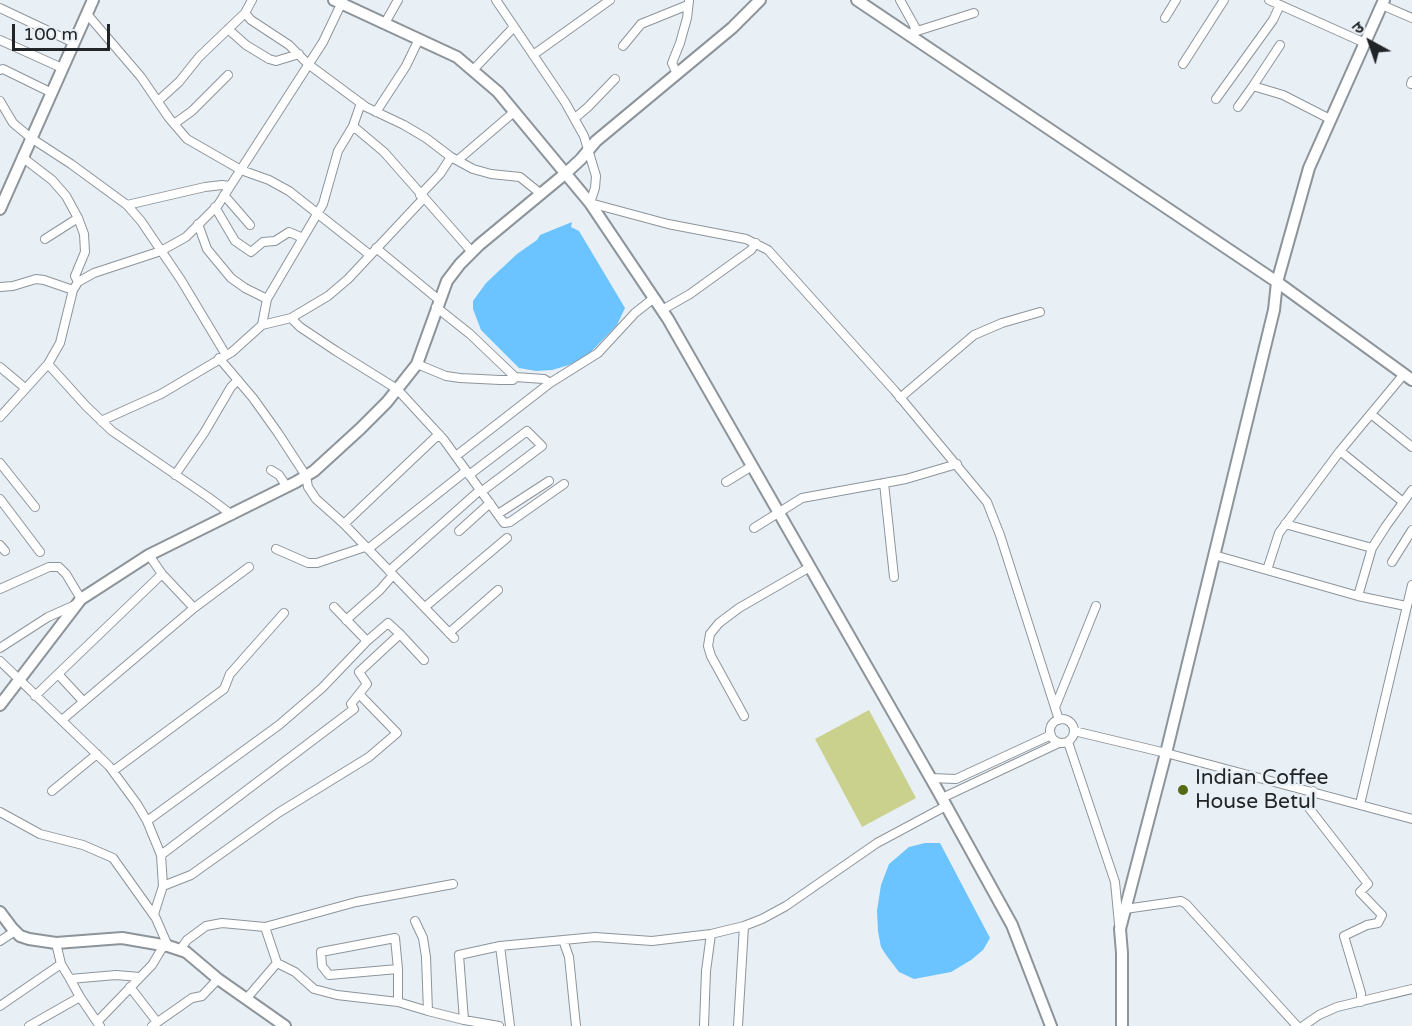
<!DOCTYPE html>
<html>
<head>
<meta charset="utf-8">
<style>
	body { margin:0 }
	#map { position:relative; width:1412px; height:1026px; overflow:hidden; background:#e8f0f6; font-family:"Varela Round","Noto Sans Devanagari",sans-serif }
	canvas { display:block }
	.north { position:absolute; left:1340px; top:12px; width:60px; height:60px; -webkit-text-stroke:4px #e8f0f6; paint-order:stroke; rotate:320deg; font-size:16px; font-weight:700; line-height:24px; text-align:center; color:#222527 }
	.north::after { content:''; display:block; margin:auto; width:21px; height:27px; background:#222527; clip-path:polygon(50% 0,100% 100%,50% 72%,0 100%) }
	.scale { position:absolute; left:12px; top:24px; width:98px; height:27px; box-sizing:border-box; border:3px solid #222527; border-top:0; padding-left:8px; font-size:18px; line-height:21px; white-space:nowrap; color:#222527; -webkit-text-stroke:4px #e8f0f6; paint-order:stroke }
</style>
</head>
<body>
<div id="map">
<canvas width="1412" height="1026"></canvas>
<div class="north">उ</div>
<div class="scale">100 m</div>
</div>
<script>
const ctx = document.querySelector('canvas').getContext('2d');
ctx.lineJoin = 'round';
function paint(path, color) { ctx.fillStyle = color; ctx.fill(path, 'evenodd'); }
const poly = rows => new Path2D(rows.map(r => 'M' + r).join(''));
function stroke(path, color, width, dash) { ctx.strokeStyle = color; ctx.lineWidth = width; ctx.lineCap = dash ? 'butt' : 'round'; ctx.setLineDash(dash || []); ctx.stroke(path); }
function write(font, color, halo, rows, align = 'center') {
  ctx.font = font + ' "Varela Round",sans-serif'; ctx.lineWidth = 5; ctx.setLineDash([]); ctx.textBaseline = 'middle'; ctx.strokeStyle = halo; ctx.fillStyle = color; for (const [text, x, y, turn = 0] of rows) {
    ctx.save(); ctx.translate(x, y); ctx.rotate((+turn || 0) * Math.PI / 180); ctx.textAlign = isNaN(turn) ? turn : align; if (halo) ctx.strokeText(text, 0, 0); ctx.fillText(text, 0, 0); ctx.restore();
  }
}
const green = poly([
	[869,710,916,798,862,827,815,739]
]);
const water = poly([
	[572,222,571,227,579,231,625,308,617,325,587,356,569,365,552,370,536,371,519,368,481,330,473,309,473,301,486,283,517,254,537,240,540,235],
	[925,843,940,843,990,938,983,950,971,960,951,972,914,979,899,972,886,955,881,947,878,931,877,911,881,885,889,864,909,847]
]);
const minor = poly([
	[252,0,245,13,251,20,289,45,308,64,366,107,404,125,426,138,451,157,473,169,491,174,520,177,541,194],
	[496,0,565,102,584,136,596,176,595,188,590,203,668,224,746,239,768,250,894,390,987,502,1000,535,1059,720],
	[900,0,915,27,913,34],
	[1269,0,1365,43],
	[1382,5,1412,18],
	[0,8,74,43],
	[87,14,141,77,169,118,187,139,241,170,269,180,289,191,370,255],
	[1165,18,1176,0],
	[385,23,398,0],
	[228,29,246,45,269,59,276,61,299,54],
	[914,32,974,13],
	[0,40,62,68],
	[1280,45,1253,86,1283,95,1330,119],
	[623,46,641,24,688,5],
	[533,55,610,0],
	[1183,64,1224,0],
	[0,70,3,69,52,93],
	[473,70,514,27],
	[677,74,672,63,680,43,687,18,689,1],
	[1411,84,1412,81],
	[1216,99,1273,20,1280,5],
	[0,101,13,123,31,138,71,164,127,205,141,221,181,280,226,355],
	[158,101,179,82,199,57,245,13],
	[1238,107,1253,86],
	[376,112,406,66,419,39],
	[575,118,588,107,615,79],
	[174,124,192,111,228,75],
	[353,126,384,152,472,252],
	[22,157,52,180,66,196,78,218,84,234,85,252,75,276,78,282],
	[458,160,514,112],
	[224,195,250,225],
	[420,195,440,174,451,157],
	[127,205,205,187,222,185,230,186],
	[215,207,235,241,251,252,263,242,275,241,289,232,303,238],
	[198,224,207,249,231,278,245,288,267,299],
	[45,239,78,218],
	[376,248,439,300],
	[0,287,13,286,36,279,44,280,73,290],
	[436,307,470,334,515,377,544,379,550,383],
	[662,310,690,294,751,250,756,243],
	[291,318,300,327,336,351,397,389,444,440,504,523,510,522,564,484],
	[262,325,267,299,323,204,338,151,353,126,361,103],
	[219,358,253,398,278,433,306,476,308,487,316,499,344,524,454,638],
	[48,364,86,406,112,431,208,497,232,515],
	[417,364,446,376,460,378,500,380,513,380,515,377],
	[0,367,25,388],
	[900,398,974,335,1002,323,1040,312],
	[1371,414,1412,447],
	[0,417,48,364,60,343,73,290,78,282,94,273,161,251,186,237,218,205,323,42,343,0],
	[101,421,161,394,232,352,262,325,291,318,328,296,348,279,423,199],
	[1340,451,1403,502],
	[456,456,550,383,598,353,635,313,654,298],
	[0,463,35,507],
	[271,470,279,475,287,487],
	[175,475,204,433,231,387,238,380],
	[469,475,527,431,542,446,481,492],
	[726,482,752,466],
	[884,483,894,577],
	[0,499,40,552],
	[498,514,549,481],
	[344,524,439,434],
	[1285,524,1372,548],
	[754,528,802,498,906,479,957,464],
	[459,531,490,503],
	[0,545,5,551],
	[276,549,308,563,317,563,365,547],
	[368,549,466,471],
	[149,555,162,574,194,608,249,567],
	[1214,555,1358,596,1406,606],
	[1392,562,1412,530],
	[1267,570,1279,533,1340,451,1404,374],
	[389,571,480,490],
	[0,589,49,567,59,567,66,574,81,599],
	[1358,596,1372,548,1386,526,1412,490],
	[334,607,367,641],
	[425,607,507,538],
	[346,620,380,590,393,575],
	[449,633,498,590],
	[0,648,48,617,75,605],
	[0,661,109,766,137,804,147,821,161,855,163,886,154,914,168,946],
	[58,674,83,701],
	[35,696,162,574],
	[1056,705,1096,606],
	[744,716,711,656,708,646,710,634,719,623,739,608,810,567],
	'1050 731a12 12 0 1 1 24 0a12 12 0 1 1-24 0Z',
	[62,720,194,608],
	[1074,731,1166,753,1412,819],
	[1068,742,1115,882,1119,924],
	[113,771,224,689,230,674,284,613],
	[931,778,956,779,1051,735],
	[52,791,97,754],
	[1313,791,1309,808,1368,884,1360,892,1382,915,1378,923,1367,925,1344,936,1361,993,1361,1002],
	[942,798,1059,743],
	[1360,804,1412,585],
	[0,812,40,834,83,845,113,858,155,917],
	[147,821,279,725,322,688,367,641,388,623,400,634],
	[161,855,354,709,351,704,367,684,359,672,400,634,424,660],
	[163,886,191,875,278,813,369,757,397,733,360,695],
	[1125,909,1181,901,1186,904,1297,1026],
	[415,921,423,938,426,957,428,1011,464,1020],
	[265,927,277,963],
	[563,940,569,957,576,1026],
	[0,941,15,931],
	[56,943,61,964,70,979,116,975,140,977],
	[500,946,510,1026],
	[180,950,187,940,206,926,222,923,265,927,356,902,453,884],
	[398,969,395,938,321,952,322,966,329,975,398,969,398,1002],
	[130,987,157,1022],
	[80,997,97,1022],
	[247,998,277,963,295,972,314,989,337,995,398,1002,428,1011],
	[0,1006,61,964],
	[29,1026,80,997,70,979],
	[100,1026,97,1022,152,965,164,945],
	[152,1026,192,998,202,996,218,979],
	[499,1026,464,1020,459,955,500,946,595,937,652,941,711,934,744,926,762,919,786,906,877,843,946,806],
	[704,1026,706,971,711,934],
	[738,1026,744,926],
	[1303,1026,1319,1015,1337,1007,1412,989]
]);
const major = poly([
	[334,0,457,57,498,92,590,203,668,319,938,791,1012,925,1051,1026],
	[857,0,1277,282,1412,380],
	[0,209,93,0],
	[0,705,81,599,149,555,296,482,314,471,360,429,387,402,417,364,447,281,460,264,479,245,566,173,581,159,596,141,732,28,760,0],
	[0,912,12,928,20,936,29,939,56,943,122,938,168,946,186,952,218,979,285,1026],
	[1122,1026,1122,953,1120,929,1166,753,1274,310,1277,282,1309,168,1384,0]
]);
const markers = [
	[1183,790,6,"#566915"]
];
const poiNames = [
	["Indian Coffee",1195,778],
	["House Betul",1195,802]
];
paint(green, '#c9d18d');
paint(water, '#6bc3ff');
stroke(minor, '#8d949a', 10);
stroke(major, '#8d949a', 14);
stroke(minor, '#fff', 8);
stroke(major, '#fff', 10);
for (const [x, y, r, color] of markers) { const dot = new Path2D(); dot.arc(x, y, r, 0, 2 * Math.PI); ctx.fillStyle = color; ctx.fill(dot); stroke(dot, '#e8f0f6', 2); }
write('21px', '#222527', '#e8f0f6', poiNames, 'left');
</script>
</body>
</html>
